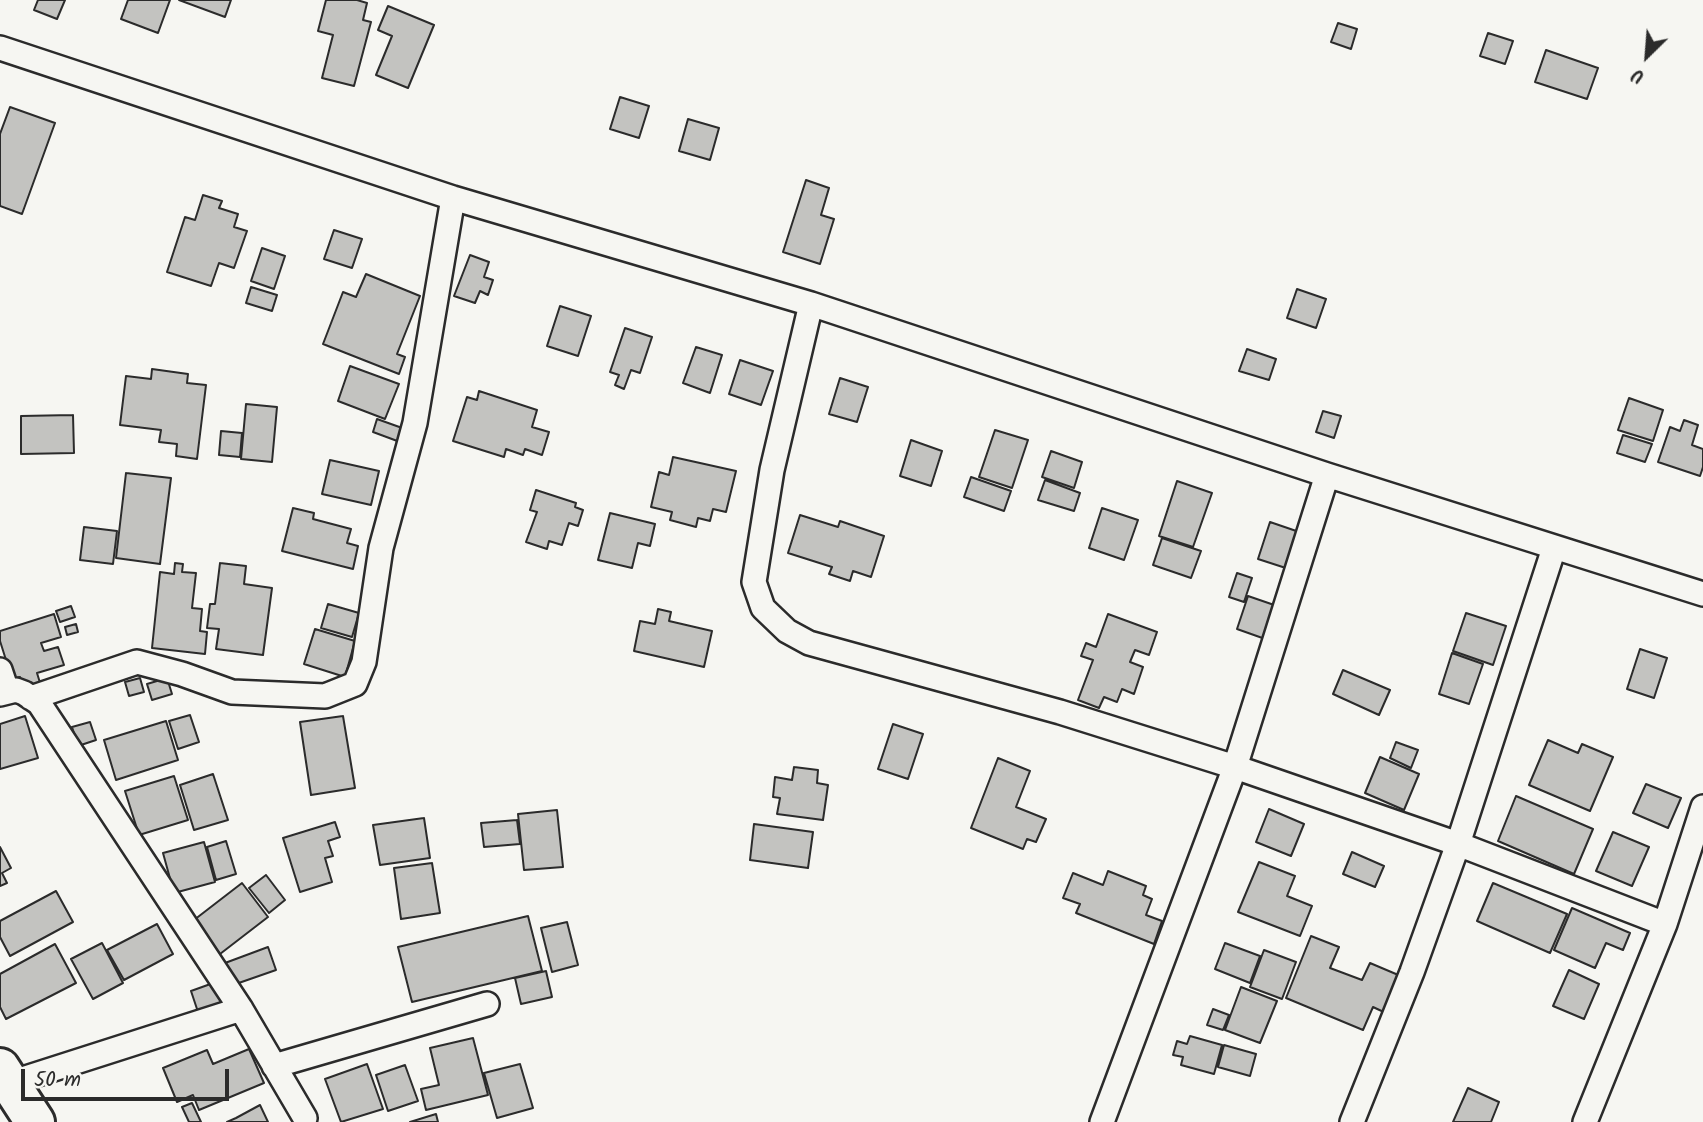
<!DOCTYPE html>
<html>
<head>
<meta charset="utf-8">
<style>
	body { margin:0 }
	#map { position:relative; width:1703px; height:1122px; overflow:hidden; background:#f6f6f2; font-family:Kalam,sans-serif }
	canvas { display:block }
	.north { position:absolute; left:1612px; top:21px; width:70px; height:70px; -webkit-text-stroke:5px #f6f6f2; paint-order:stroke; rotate:205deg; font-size:19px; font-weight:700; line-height:28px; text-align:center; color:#2b2b2b }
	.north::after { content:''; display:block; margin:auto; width:24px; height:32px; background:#2b2b2b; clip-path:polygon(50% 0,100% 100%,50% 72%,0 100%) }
	.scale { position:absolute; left:21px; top:1069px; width:208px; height:32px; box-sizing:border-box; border:4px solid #2b2b2b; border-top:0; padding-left:9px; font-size:21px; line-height:24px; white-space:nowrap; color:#2b2b2b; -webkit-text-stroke:5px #f6f6f2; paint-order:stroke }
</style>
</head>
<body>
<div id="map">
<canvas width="1703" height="1122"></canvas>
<div class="north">U</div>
<div class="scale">50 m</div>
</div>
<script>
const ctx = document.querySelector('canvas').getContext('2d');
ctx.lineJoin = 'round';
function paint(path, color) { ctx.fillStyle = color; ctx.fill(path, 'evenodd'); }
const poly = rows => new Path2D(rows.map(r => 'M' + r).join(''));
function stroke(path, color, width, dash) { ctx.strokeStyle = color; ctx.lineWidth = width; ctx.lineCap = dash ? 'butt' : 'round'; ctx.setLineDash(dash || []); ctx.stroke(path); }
const building = poly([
	[38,0,65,0,57,19,34,10,38,0],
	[128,0,170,0,158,33,121,19,128,0],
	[179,0,231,0,225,17,179,0],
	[326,0,357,0,367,3,363,20,371,22,354,86,322,78,333,35,318,31,326,0],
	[388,6,434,25,408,88,376,75,392,36,378,30,388,6],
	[1338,23,1357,29,1351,49,1331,42,1338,23],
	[1488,33,1513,41,1505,64,1480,56,1488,33],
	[1546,50,1598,68,1587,99,1535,82,1546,50],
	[620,97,649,106,639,138,610,129,620,97],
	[10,107,55,123,22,214,0,206,0,134,10,107],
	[688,119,719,128,710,160,679,151,688,119],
	[806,180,829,188,821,215,834,219,820,264,783,252,806,180],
	[203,195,222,201,219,208,238,214,234,227,247,231,234,268,219,263,211,286,167,272,185,217,195,220,203,195],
	[334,230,362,239,352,268,324,259,334,230],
	[262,248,285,256,274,289,251,281,262,248],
	[470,255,489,262,484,277,493,280,488,295,480,291,475,303,454,296,470,255],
	[366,274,420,296,397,354,405,357,399,374,323,344,343,292,356,297,366,274],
	[251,287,277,295,272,311,246,303,251,287],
	[1297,289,1326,299,1316,328,1287,318,1297,289],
	[560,306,591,316,578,356,547,346,560,306],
	[625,328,652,337,640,373,631,370,624,389,615,385,619,375,610,372,625,328],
	[696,347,722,355,710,393,683,383,696,347],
	[1247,349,1276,359,1269,380,1239,371,1247,349],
	[740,360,773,371,761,405,729,394,740,360],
	[350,366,399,384,385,419,338,401,350,366],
	[152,369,188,374,187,383,206,385,197,459,176,456,177,444,159,442,161,430,120,425,126,376,151,379,152,369],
	[840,378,868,387,857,422,829,414,840,378],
	[479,391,537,410,532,427,549,432,542,455,525,449,523,455,506,449,504,457,453,441,467,397,477,400,479,391],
	[1629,398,1663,410,1653,441,1618,430,1629,398],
	[246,404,277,407,272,462,241,459,246,404],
	[1323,411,1341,416,1334,438,1316,432,1323,411],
	[73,415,74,453,21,454,21,416,73,415],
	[377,419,405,429,400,442,373,432,377,419],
	[1684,420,1698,425,1692,445,1703,449,1703,467,1700,476,1658,462,1670,427,1680,431,1684,420],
	[995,430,1028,440,1012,488,979,477,995,430],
	[221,431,242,433,240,457,219,455,221,431],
	[1623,435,1652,444,1645,462,1617,453,1623,435],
	[911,440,942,451,931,486,900,476,911,440],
	[1051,451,1082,462,1074,488,1042,477,1051,451],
	[673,457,736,471,726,512,713,509,710,521,698,518,696,527,670,520,672,512,651,507,659,472,669,475,673,457],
	[330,460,379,471,371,505,322,494,330,460],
	[126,473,171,478,160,564,116,558,126,473],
	[971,477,1011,491,1004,511,964,497,971,477],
	[1045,480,1080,493,1074,511,1038,500,1045,480],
	[1177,481,1212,493,1193,547,1159,536,1177,481],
	[536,490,576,503,575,507,583,510,578,526,569,523,562,545,549,541,547,549,526,542,537,512,530,510,536,490],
	[293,508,314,513,313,519,351,529,347,543,358,546,353,569,282,551,293,508],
	[1102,508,1138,520,1124,560,1089,548,1102,508],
	[610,513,655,524,650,546,638,543,632,568,598,560,610,513],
	[800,515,838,527,840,521,884,536,871,577,853,571,850,581,829,574,832,567,788,553,800,515],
	[1270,522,1308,535,1295,571,1258,559,1270,522],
	[84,527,117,531,113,564,80,560,84,527],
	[1162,538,1201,551,1191,578,1153,565,1162,538],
	[175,563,183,564,182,572,196,573,192,608,202,609,200,631,207,632,205,654,152,648,160,572,174,574,175,563],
	[220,563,246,566,244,584,272,588,263,655,216,649,219,629,207,628,210,604,215,604,220,563],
	[1237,573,1252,578,1244,602,1229,597,1237,573],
	[1248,596,1280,607,1268,640,1237,629,1248,596],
	[328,604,359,613,352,637,321,628,328,604],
	[71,606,75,617,60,622,56,611,71,606],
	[658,609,671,612,669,621,712,631,704,667,634,651,640,621,655,624,658,609],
	[1466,613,1506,626,1493,665,1453,651,1466,613],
	[54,614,61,637,41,643,44,651,58,647,64,665,37,673,41,686,24,691,20,677,12,679,0,641,0,631,54,614],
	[1108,614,1157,632,1149,655,1135,650,1130,662,1143,667,1134,694,1122,689,1117,702,1104,697,1099,708,1078,700,1093,660,1081,656,1086,643,1096,647,1108,614],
	[76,624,78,632,67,635,65,627,76,624],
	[315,629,355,641,345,677,304,664,315,629],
	[1640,649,1667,658,1654,698,1627,689,1640,649],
	[1452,653,1483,664,1469,704,1439,694,1452,653],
	[1343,670,1390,690,1379,715,1333,694,1343,670],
	[140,678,144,692,129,696,125,682,140,678],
	[167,678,172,694,152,700,147,684,167,678],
	[190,715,199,742,178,749,169,721,190,715],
	[25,716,38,758,0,769,0,724,25,716],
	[343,716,355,788,311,795,300,722,343,716],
	[166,721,178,760,116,780,104,740,166,721],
	[90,722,96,740,78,746,72,727,90,722],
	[893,724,923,734,908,779,878,769,893,724],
	[1548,740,1578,753,1582,744,1613,757,1590,811,1529,785,1548,740],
	[1396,742,1418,750,1411,768,1390,758,1396,742],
	[1380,757,1419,774,1404,810,1365,793,1380,757],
	[998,758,1030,771,1016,807,1046,819,1036,842,1027,839,1023,849,971,828,998,758],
	[794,767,818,770,817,783,828,785,823,820,777,814,780,798,773,797,775,777,792,780,794,767],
	[213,774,228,820,194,830,180,785,213,774],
	[174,776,188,820,139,835,125,791,174,776],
	[1646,784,1681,798,1668,828,1633,813,1646,784],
	[1516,796,1593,829,1574,874,1498,841,1516,796],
	[1269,809,1304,824,1291,856,1256,842,1269,809],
	[557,810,563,867,524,870,518,814,557,810],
	[424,818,430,858,380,865,373,825,424,818],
	[517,820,520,844,484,847,481,823,517,820],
	[335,822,340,837,328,841,333,856,325,858,332,882,300,892,283,838,335,822],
	[754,824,813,832,808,868,750,860,754,824],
	[1613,832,1649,847,1632,886,1596,871,1613,832],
	[226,841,236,874,216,880,207,847,226,841],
	[204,842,215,882,174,893,163,853,204,842],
	[0,847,11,868,2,873,7,883,0,886,0,847],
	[1352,852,1384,866,1375,887,1343,874,1352,852],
	[1259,862,1295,876,1287,896,1312,906,1300,936,1238,912,1259,862],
	[432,863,440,913,401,919,394,868,432,863],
	[1108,871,1146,886,1143,895,1152,899,1146,915,1162,921,1154,944,1076,913,1080,904,1063,898,1073,873,1103,885,1108,871],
	[266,875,285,900,269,913,249,888,266,875],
	[242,883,268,917,220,954,194,920,242,883],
	[1493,883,1567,914,1550,953,1477,921,1493,883],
	[56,891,73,922,10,956,0,937,0,921,56,891],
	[1572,908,1630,933,1623,950,1606,943,1595,968,1554,950,1572,908],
	[528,916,542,971,412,1002,398,947,528,916],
	[567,922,578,965,552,972,541,928,567,922],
	[157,924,173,954,124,980,107,950,157,924],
	[1311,936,1339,947,1330,968,1362,980,1370,963,1403,977,1388,1014,1373,1007,1363,1030,1286,998,1311,936],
	[102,943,123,983,93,999,71,959,102,943],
	[1225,943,1260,956,1250,983,1215,969,1225,943],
	[55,944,76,983,6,1019,0,1007,0,974,55,944],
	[268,947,276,970,233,985,225,963,268,947],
	[1264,950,1296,962,1282,999,1250,987,1264,950],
	[1569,970,1599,984,1584,1019,1553,1006,1569,970],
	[546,971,552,997,521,1004,515,978,546,971],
	[216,982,225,1006,199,1015,191,991,216,982],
	[1241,987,1277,1001,1260,1043,1225,1030,1241,987],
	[1213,1009,1229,1015,1223,1030,1207,1025,1213,1009],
	[1190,1036,1222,1045,1214,1074,1181,1065,1183,1057,1173,1055,1177,1041,1187,1044,1190,1036],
	[473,1038,488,1095,426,1110,421,1089,439,1085,430,1048,473,1038],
	[1224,1045,1256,1054,1250,1076,1218,1067,1224,1045],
	[249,1049,264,1083,199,1110,193,1095,177,1102,163,1068,207,1050,213,1064,249,1049],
	[367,1064,383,1109,341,1122,325,1079,367,1064],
	[520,1064,533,1108,497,1118,484,1073,520,1064],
	[405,1065,418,1101,388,1111,376,1075,405,1065],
	[1468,1088,1499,1102,1491,1122,1453,1122,1468,1088],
	[192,1103,201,1122,189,1122,182,1107,192,1103],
	[260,1105,268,1122,227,1122,236,1118,260,1105],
	[436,1114,438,1122,410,1122,436,1114]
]);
const street = poly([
	[0,48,453,198,811,304,1327,475,1703,594],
	[811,304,772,470,754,582,763,608,787,631,809,643,1060,712,1235,767,1458,844,1665,924,1703,807],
	[0,670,7,691],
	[0,694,16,690,24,693,39,703,241,1009,305,1118],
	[31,698,137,662,182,674,232,692,325,696,355,684,364,662,381,548,415,423,453,198],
	[274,1066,487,1004],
	[10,1083,241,1009],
	[1102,1122,1235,767,1327,475],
	[1352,1122,1412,972,1458,844,1554,548],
	[1585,1122,1665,924]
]);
const highway = poly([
	[0,1068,35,1122]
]);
paint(building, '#c3c3c0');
stroke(building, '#2b2b2b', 2);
stroke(street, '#2b2b2b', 28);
stroke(highway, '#2b2b2b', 44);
stroke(street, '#f6f6f2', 23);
stroke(highway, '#f6f6f2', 38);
</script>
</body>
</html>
